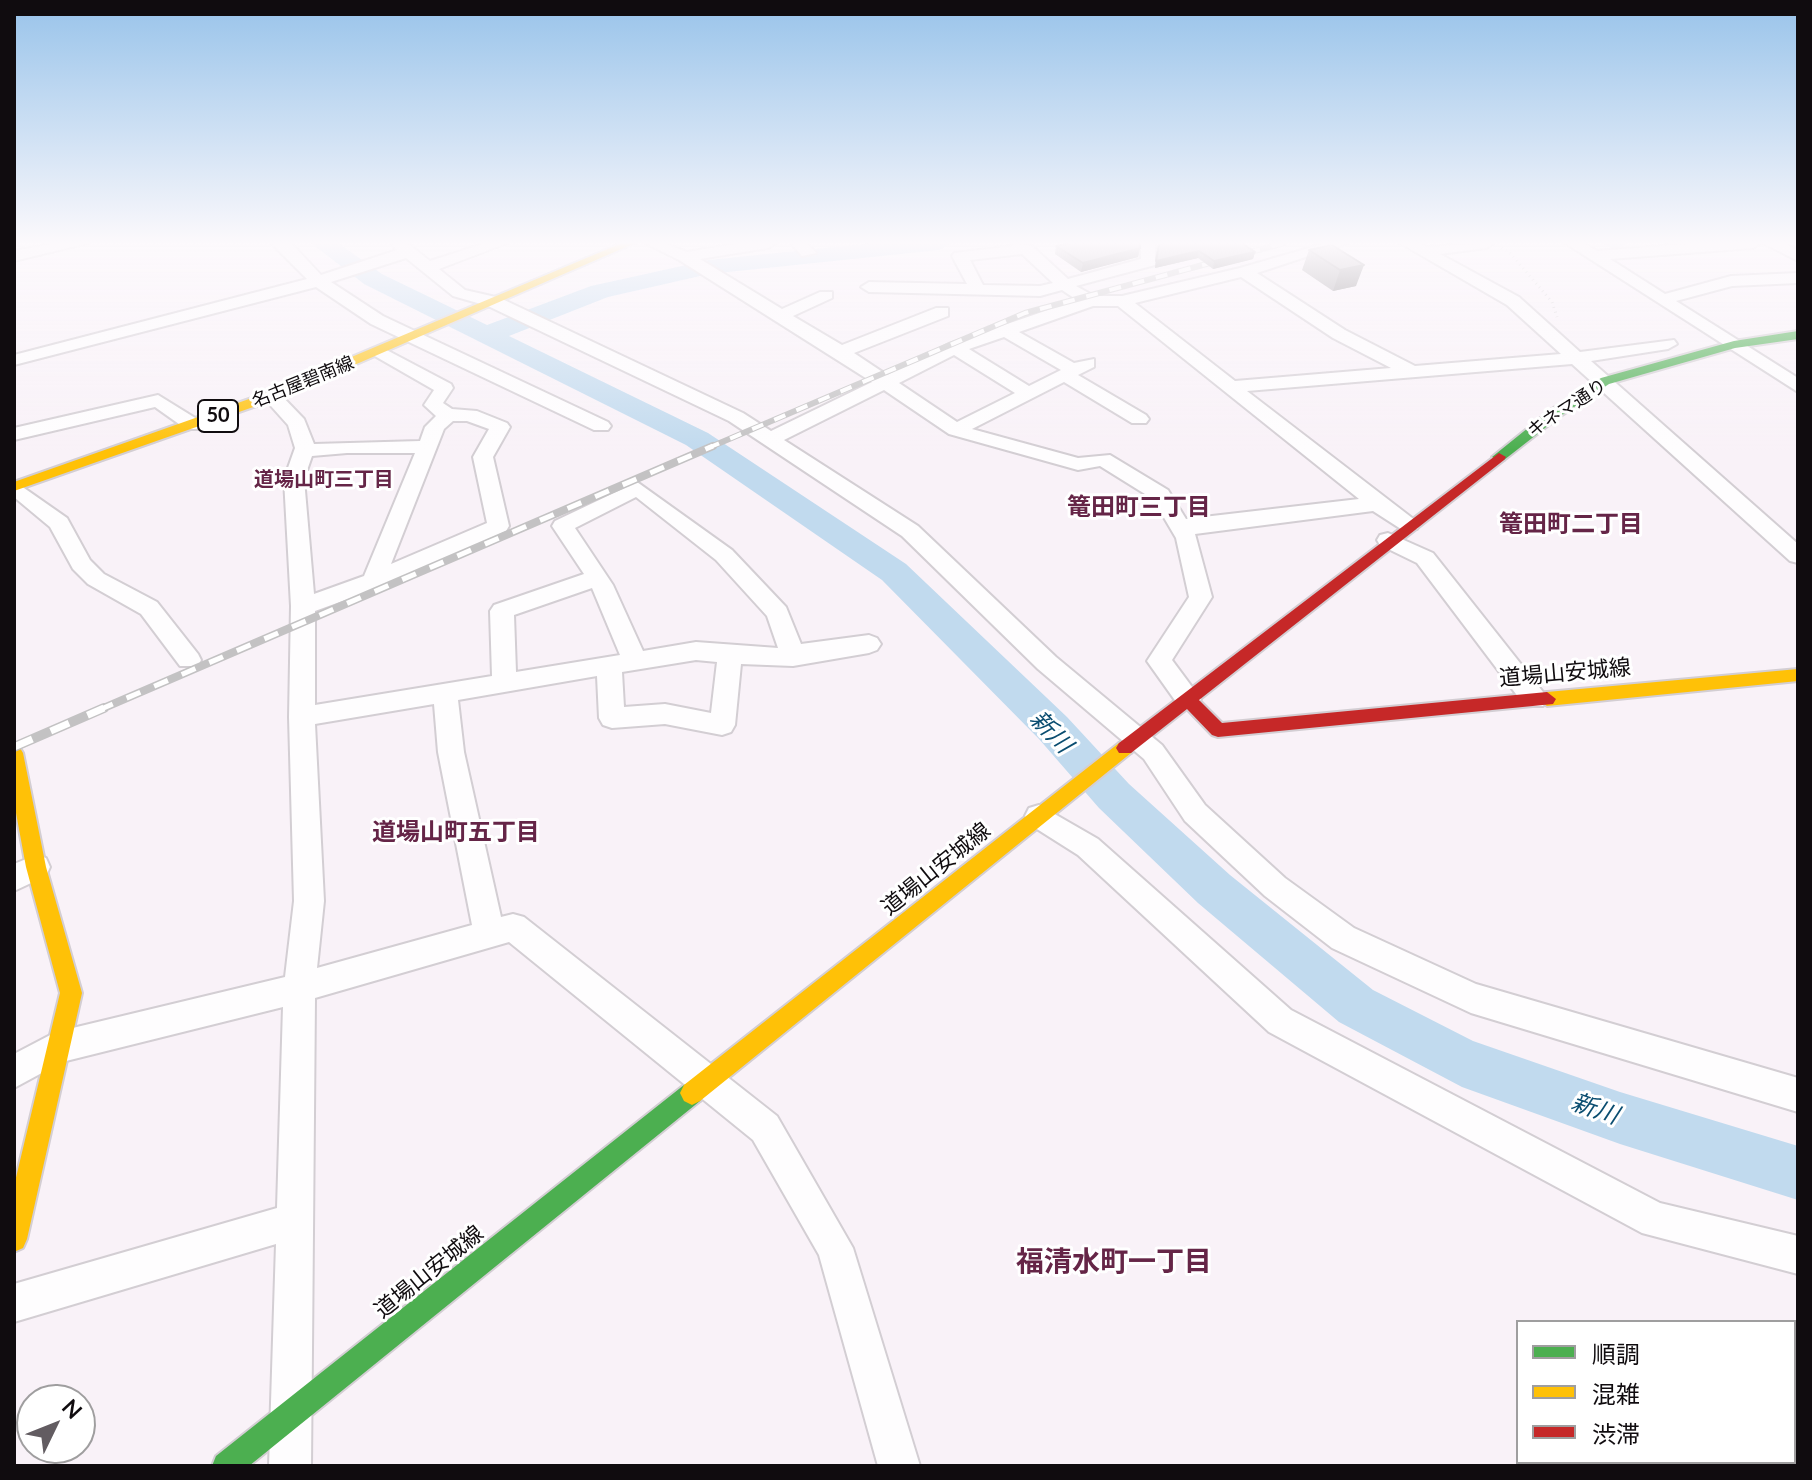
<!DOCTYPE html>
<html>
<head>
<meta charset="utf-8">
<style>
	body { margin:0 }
	#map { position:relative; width:1812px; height:1480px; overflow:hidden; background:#f9f2f8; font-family:Lato,"Noto Sans JP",sans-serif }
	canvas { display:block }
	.frame { position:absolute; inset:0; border:16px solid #100c0f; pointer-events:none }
	.legend { position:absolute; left:1516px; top:1320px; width:280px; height:144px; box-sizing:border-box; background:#fff; border:2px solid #9f9e9f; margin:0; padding:10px 14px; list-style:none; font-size:24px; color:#100c0f }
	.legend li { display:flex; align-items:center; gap:16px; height:40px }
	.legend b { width:40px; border:2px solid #9f9e9f }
	.north { position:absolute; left:16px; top:1384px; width:80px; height:80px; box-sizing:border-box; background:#fff; border:2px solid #9f9e9f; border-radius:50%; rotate:47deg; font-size:22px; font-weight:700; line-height:32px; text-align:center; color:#100c0f }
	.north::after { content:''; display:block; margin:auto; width:28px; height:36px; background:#625c61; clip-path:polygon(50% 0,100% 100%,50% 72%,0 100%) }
</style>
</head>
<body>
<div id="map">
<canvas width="1812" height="1480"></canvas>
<div class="frame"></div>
<ul class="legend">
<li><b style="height:10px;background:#4caf50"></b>順調</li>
<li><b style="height:10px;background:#ffc107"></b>混雑</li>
<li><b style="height:10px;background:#c62828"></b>渋滞</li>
</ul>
<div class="north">N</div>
</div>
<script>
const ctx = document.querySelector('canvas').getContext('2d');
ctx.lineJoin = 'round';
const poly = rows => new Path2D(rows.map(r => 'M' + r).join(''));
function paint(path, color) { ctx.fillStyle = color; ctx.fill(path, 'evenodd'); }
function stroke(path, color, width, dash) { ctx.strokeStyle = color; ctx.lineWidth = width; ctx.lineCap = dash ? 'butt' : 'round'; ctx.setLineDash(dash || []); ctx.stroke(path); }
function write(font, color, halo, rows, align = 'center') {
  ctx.font = font + ' Lato,"Noto Sans JP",sans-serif'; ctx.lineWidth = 6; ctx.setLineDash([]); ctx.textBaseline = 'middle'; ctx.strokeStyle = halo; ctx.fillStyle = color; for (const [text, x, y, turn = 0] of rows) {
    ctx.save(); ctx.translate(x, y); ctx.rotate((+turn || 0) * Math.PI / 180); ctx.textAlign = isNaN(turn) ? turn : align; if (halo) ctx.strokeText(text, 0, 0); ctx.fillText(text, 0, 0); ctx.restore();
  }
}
const river = poly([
	[311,243,338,243,382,274,487,325,591,286,709,260,873,243,951,243,939,250,709,274,608,297,509,336,708,433,906,564,1067,717,1129,784,1230,875,1373,990,1473,1041,1620,1092,1798,1146,1798,1200,1620,1144,1462,1087,1339,1022,1198,903,1099,808,1039,739,882,580,686,445,364,284,311,243],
	[1602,243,1627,243,1615,250,1602,243]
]);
const path = poly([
	[1501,248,1511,254,1552,302,1557,317]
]);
const street = poly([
	[58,243,88,243,14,261,14,251,58,243],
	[271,243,292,244,321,275,397,250,391,243,407,243,430,261,486,243,507,243,439,269,465,290,500,298,743,413,771,431,872,382,679,260,645,243,664,243,687,252,742,243,775,243,768,248,700,259,782,309,820,292,832,292,832,298,793,316,842,345,936,308,948,308,948,316,854,353,887,375,949,344,1077,300,1062,290,1040,296,869,292,861,287,869,282,967,284,952,256,954,253,1013,246,1012,243,1032,246,1068,279,1141,259,1141,243,1155,243,1155,265,1076,286,1094,296,1122,296,1240,268,1326,243,1348,243,1257,273,1345,330,1415,366,1561,354,1507,305,1400,243,1419,243,1427,247,1493,243,1486,248,1440,254,1519,297,1580,352,1674,340,1677,344,1668,349,1591,361,1798,544,1798,563,1790,561,1572,364,1247,391,1420,524,1417,529,1401,529,1373,511,1195,534,1212,597,1172,660,1201,699,1197,706,1188,708,1179,706,1147,661,1189,597,1176,538,1153,499,1100,466,1078,470,949,434,884,390,784,440,918,526,1056,657,1162,745,1205,805,1285,878,1354,928,1476,984,1798,1078,1798,1112,1471,1013,1332,948,1265,896,1185,821,1144,759,1038,669,902,536,729,421,488,306,453,296,406,258,331,282,383,316,608,422,611,426,608,430,594,430,371,324,316,287,14,365,14,355,307,279,271,243],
	[1022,254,1053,283,1040,286,983,285,970,260,1022,254],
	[1241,277,1333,338,1391,368,1235,381,1135,303,1241,277],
	[1093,306,1118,306,1359,499,1186,519,1168,490,1110,455,1078,458,972,429,1064,382,1132,423,1146,423,1149,419,1146,415,1078,375,1094,367,1094,359,1074,363,1019,332,1093,306],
	[1004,337,1061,370,1029,386,969,349,1004,337],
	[954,355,1015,393,957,422,899,383,954,355],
	[791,243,807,243,816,253,802,256,791,243],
	[1565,243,1583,243,1597,251,1700,243,1760,243,1753,248,1610,259,1665,294,1731,276,1798,273,1798,283,1732,286,1676,301,1798,378,1798,392,1565,243],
	[1763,243,1783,243,1798,250,1798,261,1763,243],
	[379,346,451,384,453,388,443,403,452,409,477,411,507,423,510,427,493,457,509,526,506,531,381,587,315,611,315,705,492,676,490,611,494,605,584,574,552,526,555,521,637,482,732,550,786,607,801,644,869,635,877,638,881,644,877,650,869,653,793,666,741,664,735,725,731,732,722,735,665,724,612,728,603,725,599,718,597,676,458,700,464,752,501,917,513,914,524,917,777,1116,853,1248,920,1466,878,1466,819,1255,753,1140,509,942,315,998,311,1466,269,1466,276,1244,14,1322,14,1284,277,1208,283,1007,62,1062,14,1088,14,1054,56,1032,285,977,294,901,289,717,291,606,284,479,295,448,288,425,262,396,271,390,278,392,304,419,314,444,420,441,425,427,436,416,424,405,434,390,373,355,370,351,379,346],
	[453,421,467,421,489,429,473,457,487,523,391,564,444,429,453,421],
	[347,453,415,453,364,576,314,594,304,479,312,456,347,453],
	[636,497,716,560,767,616,778,648,696,642,643,651,613,585,575,528,636,497],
	[592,588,620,655,516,672,514,615,592,588],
	[696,660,717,662,711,713,665,704,624,707,622,672,696,660],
	[434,704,438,752,472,925,317,968,324,901,315,724,434,704],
	[158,395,200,421,203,425,200,429,186,429,155,407,14,440,14,428,158,395],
	[14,481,67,518,90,560,104,574,157,602,198,654,201,660,198,666,180,666,141,614,88,584,73,569,50,527,14,497,14,481],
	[1388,533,1433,553,1543,692,1547,699,1543,706,1525,706,1417,563,1380,545,1377,540,1380,535,1388,533],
	[1039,805,1098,839,1291,1010,1660,1203,1798,1236,1798,1274,1642,1233,1269,1032,1078,855,1029,824,1025,816,1029,808,1039,805],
	[36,855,46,858,50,867,46,876,14,891,14,864,36,855]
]);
const fast = poly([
	[1798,331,1798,339,1735,348,1609,384,1559,417,1504,460,1499,461,1492,457,1549,411,1601,378,1734,341,1798,331],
	[692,1081,700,1085,704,1093,700,1101,249,1466,212,1466,216,1456,684,1085,692,1081]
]);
const slow = poly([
	[622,243,635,243,276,399,14,491,14,482,266,393,622,243],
	[1798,669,1798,681,1547,706,1538,699,1547,692,1798,669],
	[1125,741,1131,743,1134,748,1131,753,700,1101,692,1105,684,1101,680,1093,684,1085,1119,743,1125,741],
	[14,746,20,748,23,753,46,867,82,993,27,1239,23,1248,14,1252,14,1186,60,993,26,867,14,802,14,746]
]);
const jam = poly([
	[1499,453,1506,457,1504,460,1199,700,1222,723,1547,692,1556,699,1553,704,1218,737,1212,735,1187,709,1131,753,1119,753,1116,748,1119,743,1499,453]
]);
const railFar2 = poly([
	[708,448,1025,313,1284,243]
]);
const railFar1 = poly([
	[99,710,713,446]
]);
const rail = poly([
	[14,747,104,708]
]);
const wall = poly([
	[1159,244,1255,252,1253,259,1213,269,1198,258,1155,268],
	[1332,245,1356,286,1333,291,1302,270,1309,250],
	[1056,246,1140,248,1138,257,1081,272,1055,254]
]);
const shadedWall = poly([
	[1140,248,1138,257,1081,272,1083,263],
	[1199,251,1198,258,1155,268,1156,261],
	[1255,252,1253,259,1213,269,1214,261],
	[1364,265,1356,286,1333,291,1340,270]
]);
const building = poly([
	[1074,243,1140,243,1140,248,1083,263,1056,246,1074,243],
	[1164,243,1242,243,1255,252,1214,261,1199,251,1156,261,1159,244,1164,243],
	[1332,245,1364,265,1340,270,1309,250,1332,245]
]);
const farStreetnames = [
	["名古屋碧南線",303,382,-22],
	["キネマ通り",1567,408,-33]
];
const shields = [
	[218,416,40]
];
const shieldNames = [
	["50",218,416]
];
const farNeighbourhoodnames = [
	["道場山町三丁目",324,480]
];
const streetNames = [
	["道場山安城線",1565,673,-5],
	["道場山安城線",936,869,-39],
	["道場山安城線",429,1272,-39]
];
const neighbourhoodNames = [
	["篭田町三丁目",1139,507],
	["篭田町二丁目",1571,524],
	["道場山町五丁目",456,832]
];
const waterNames = [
	["新川",1051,732,46],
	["新川",1595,1109,19]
];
const nearNeighbourhoodnames = [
	["福清水町一丁目",1114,1262]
];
paint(river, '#c1daee');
stroke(street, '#d3ced3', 4);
stroke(fast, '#d3ced3', 4);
stroke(slow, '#d3ced3', 4);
stroke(jam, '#d3ced3', 4);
stroke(path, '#d3d1d3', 3, [1, 4]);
paint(street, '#fefdfe');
paint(fast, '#4caf50');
paint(slow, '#ffc107');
paint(jam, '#c62828');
stroke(railFar2, '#c3c2c3', 6);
stroke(railFar1, '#c3c2c3', 8);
stroke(rail, '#c3c2c3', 10);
stroke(railFar2, '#fff', 4, [12]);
stroke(railFar1, '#fff', 5, [15]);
stroke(rail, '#fff', 7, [20]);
paint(wall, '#908c90');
paint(shadedWall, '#767275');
paint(building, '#a8a3a7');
stroke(building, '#767275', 2);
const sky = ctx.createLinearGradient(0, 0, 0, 450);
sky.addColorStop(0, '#98c3ea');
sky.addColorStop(0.54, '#fcf9fc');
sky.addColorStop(1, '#fcf9fc00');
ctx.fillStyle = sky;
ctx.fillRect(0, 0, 1812, 450);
write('18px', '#100c0f', '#fff', farStreetnames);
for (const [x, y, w] of shields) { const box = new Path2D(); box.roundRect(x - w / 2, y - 16, w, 32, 6); ctx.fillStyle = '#fff'; ctx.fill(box); stroke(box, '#100c0f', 2); }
write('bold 20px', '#100c0f', null, shieldNames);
write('bold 20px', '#652547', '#fff', farNeighbourhoodnames);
write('22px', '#100c0f', '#fff', streetNames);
write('bold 24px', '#652547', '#fff', neighbourhoodNames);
write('italic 24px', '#0a4d70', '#fff', waterNames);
write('bold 28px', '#652547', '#fff', nearNeighbourhoodnames);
</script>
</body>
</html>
